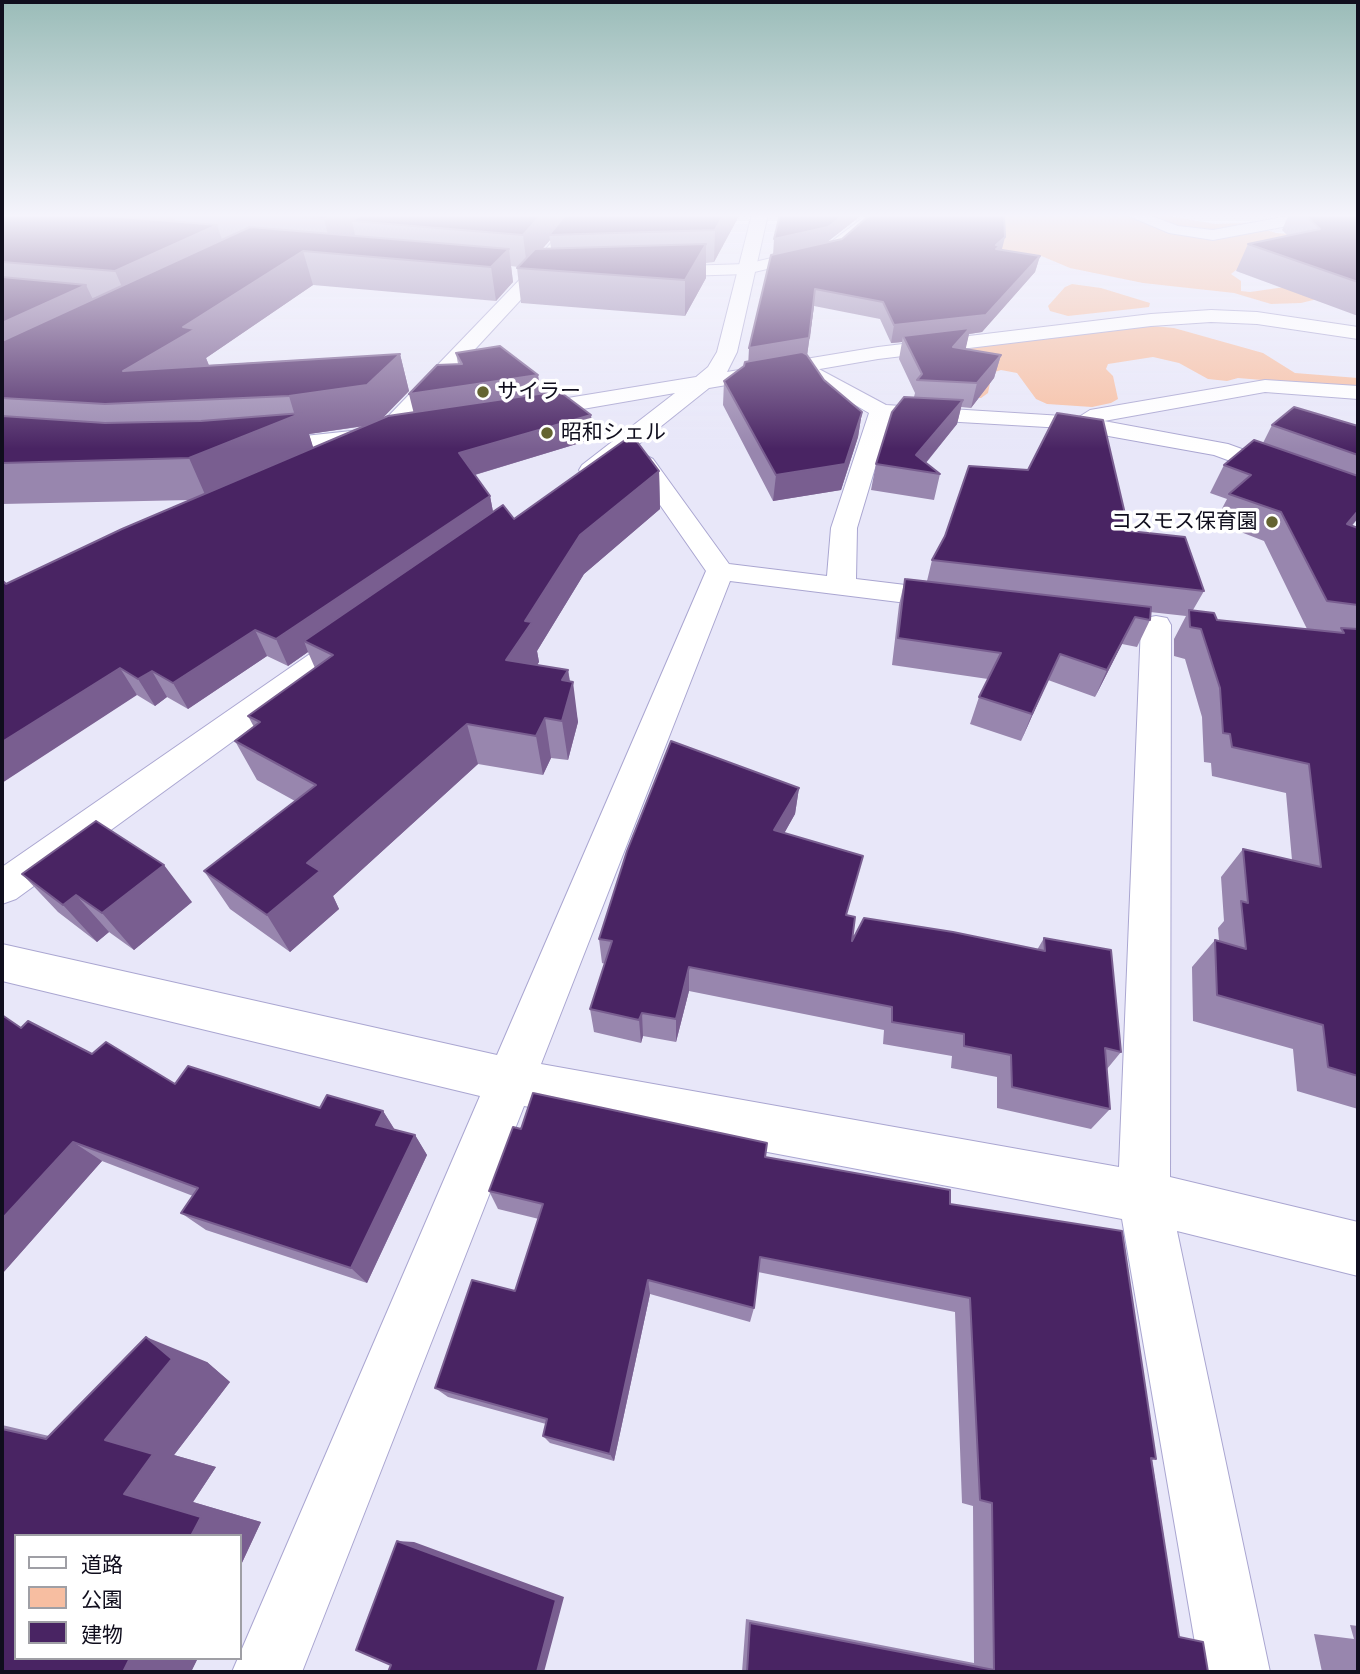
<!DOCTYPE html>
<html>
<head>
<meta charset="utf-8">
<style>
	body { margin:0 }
	#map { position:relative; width:1360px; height:1674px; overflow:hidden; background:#e8e7f9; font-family:"Noto Serif","Noto Sans JP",serif }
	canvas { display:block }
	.frame { position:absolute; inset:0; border:4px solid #100e1d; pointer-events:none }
	.legend { position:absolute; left:14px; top:1534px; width:228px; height:126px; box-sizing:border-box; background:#fff; border:2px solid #9f9fa5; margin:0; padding:9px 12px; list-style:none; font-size:21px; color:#100e1d }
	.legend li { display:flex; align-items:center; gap:14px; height:35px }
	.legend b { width:35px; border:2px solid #9f9fa5 }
</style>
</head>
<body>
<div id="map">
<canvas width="1360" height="1674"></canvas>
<div class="frame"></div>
<ul class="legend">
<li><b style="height:9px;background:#fff"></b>道路</li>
<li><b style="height:19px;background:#f7bea1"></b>公園</li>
<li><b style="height:19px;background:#492463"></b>建物</li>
</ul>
</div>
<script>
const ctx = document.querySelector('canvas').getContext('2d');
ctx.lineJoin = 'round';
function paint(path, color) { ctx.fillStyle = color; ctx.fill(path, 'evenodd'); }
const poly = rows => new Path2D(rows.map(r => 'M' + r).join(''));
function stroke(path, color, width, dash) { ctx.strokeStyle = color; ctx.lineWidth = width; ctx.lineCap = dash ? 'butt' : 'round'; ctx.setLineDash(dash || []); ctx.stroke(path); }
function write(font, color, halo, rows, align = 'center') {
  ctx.font = font + ' "Noto Serif","Noto Sans JP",serif'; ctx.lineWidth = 7; ctx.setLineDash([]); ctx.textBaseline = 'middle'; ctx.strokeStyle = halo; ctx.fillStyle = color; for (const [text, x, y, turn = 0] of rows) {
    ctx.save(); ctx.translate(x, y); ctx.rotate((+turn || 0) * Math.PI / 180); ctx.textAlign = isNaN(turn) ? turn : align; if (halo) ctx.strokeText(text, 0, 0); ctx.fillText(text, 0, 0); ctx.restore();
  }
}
const green = poly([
	[887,214,1159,214,1215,224,1244,223,1276,233,1300,235,1358,289,1301,303,1271,304,1234,293,1143,283,1070,268,1039,255,1001,252],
	[1276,262,1327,281,1250,292,1241,291,1241,281,1231,274,1236,270],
	[1072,284,1101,288,1150,303,1149,307,1141,308,1068,316,1050,311,1048,306,1065,287],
	[1142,325,1174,328,1263,353,1295,373,1358,378,1358,388,1238,378,1227,381,1208,379,1179,363,1153,357,1108,364,1106,369,1113,376,1118,399,1111,403,1092,407,1047,404,1036,399,1017,373,1001,370,992,373,988,393,981,398,970,398,962,348]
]);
const minor = poly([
	[575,214,590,214,539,280,392,439,363,450,355,448,351,443,355,438,376,429,527,272,575,214],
	[868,214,885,214,839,252,746,274,653,277,644,272,653,267,746,264,827,245,868,214],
	[1124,214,1146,214,1178,226,1213,230,1299,214,1332,214,1325,219,1213,240,1169,233,1124,214],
	[804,361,886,405,1079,417,1090,410,1265,380,1358,386,1358,399,1265,392,1104,421,1228,444,1358,491,1358,508,1214,455,1064,428,890,418,857,528,856,579,955,591,965,594,970,600,965,606,955,609,730,581,541,1064,1119,1167,1141,625,1145,618,1156,616,1167,618,1171,625,1170,1177,1358,1222,1358,1276,1177,1231,1270,1672,1200,1672,1122,1219,524,1106,302,1672,232,1672,480,1096,2,981,2,944,497,1055,706,571,635,469,609,450,613,445,621,443,653,459,729,564,827,576,831,528,869,413,797,371,794,367,797,363,804,361]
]);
const tertiary = poly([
	[752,214,768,214,737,352,727,372,878,347,1151,314,1211,310,1257,312,1358,327,1358,339,1257,324,1211,322,1151,326,878,359,709,388,600,475,582,475,579,470,582,465,675,393,525,419,514,412,525,405,696,377,708,367,717,352,752,214],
	[379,428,387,430,391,435,387,440,258,455,250,453,246,448,250,443,258,441,379,428],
	[357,626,368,629,372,636,368,643,16,899,2,904,2,867,346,629,357,626]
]);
const wall = poly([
	[2,214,740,214,714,262,706,263,706,278,685,316,521,303,517,268,518,267,511,266,513,282,496,301,313,285,206,358,209,365,400,354,409,391,382,418,413,412,458,364,456,353,538,375,541,394,591,415,593,439,475,475,490,496,493,512,514,519,659,471,660,509,584,574,537,651,539,662,537,665,568,670,578,722,568,760,551,758,543,775,478,764,333,896,339,909,290,952,230,909,204,871,295,801,257,780,235,741,254,727,248,716,315,668,308,652,288,666,267,656,188,709,167,697,155,706,137,695,6,584,191,500,2,504],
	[550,240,551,249,542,249],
	[365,426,313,448,309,434],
	[863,214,827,242,1002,250,1040,256,1035,272,982,332,969,334,965,349,1001,355,994,378,971,408,961,407,957,424,926,463,940,474,934,500,871,490,876,464,914,397,915,393,899,359,902,342,891,343,880,319,814,306,807,355,824,380,862,412,858,437,841,490,773,501,723,405,724,381,744,366,749,362,749,348,773,254],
	[1289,214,1358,214,1358,316,1236,271,1248,244,1288,236,1282,230],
	[1272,425,1358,426,1358,518,1352,526,1358,528,1358,1109,1297,1091,1293,1049,1193,1021,1192,967,1215,940,1219,941,1218,928,1224,921,1221,877,1243,849,1292,860,1286,793,1212,776,1211,763,1204,762,1202,717,1185,659,1174,656,1174,639,1186,616,1150,612,1150,620,1137,647,1122,644,1095,697,1048,680,1021,741,970,724,979,697,988,679,892,665,899,605,905,579,927,581,932,560,1129,531,1204,591,1193,610,1217,620,1307,629,1264,541,1215,522,1227,499,1210,493,1224,465,1263,443],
	[799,788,795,814,784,833,847,915,852,941,1037,950,1044,938,1121,1052,1107,1069,1110,1109,1091,1129,997,1108,997,1077,951,1068,952,1056,883,1044,884,1030,689,991,676,1042,643,1036,641,1043,594,1032,590,1009,605,964,602,963,599,939],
	[22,874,192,902,134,950,109,932,97,942,58,912],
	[2,1015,21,1028,175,1084,320,1108,383,1111,395,1130,415,1135,427,1155,367,1283,206,1230,181,1213,193,1196,102,1161,2,1274],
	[521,1129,765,1157,950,1204,1156,1459,1152,1460,1179,1637,1208,1672,742,1672,746,1619,974,1663,973,1506,962,1503,955,1312,758,1272,754,1308,750,1322,650,1294,614,1461,550,1443,543,1436,546,1424,448,1397,435,1388,515,1291,539,1219,498,1209,489,1191],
	[207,1362,230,1382,174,1455,216,1467,193,1502,261,1522,191,1672,2,1672,2,1425,49,1436],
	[1350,1625,1358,1626,1358,1672,1322,1672,1314,1634,1354,1639]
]);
const shadedWall = poly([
	[143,214,173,214,176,223,151,235],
	[332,214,383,214,352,221,355,235,332,251,324,219],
	[542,214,571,214,549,235,550,240,527,267,523,235],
	[724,214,740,214,714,262,715,230],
	[845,214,863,214,826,243,773,255,774,239],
	[1270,214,1283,214,1269,217],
	[217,225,228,257,130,305,115,271],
	[1005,237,1001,253,994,259,996,245],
	[706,244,706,278,685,316,685,280],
	[509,249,513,282,496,301,491,267],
	[303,251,313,285,206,358,209,366,123,371,183,327],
	[1040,256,1035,272,982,332,969,334,965,352,903,336,902,342,891,343,894,325],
	[86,285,103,320,2,369,2,323],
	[814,306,807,356,748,367,749,348],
	[400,354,409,391,377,424,309,434,315,453,207,499,189,458,295,416,289,396],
	[1001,355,994,378,971,408,977,383],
	[538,375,541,399,415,418,409,394],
	[963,400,957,424,919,471,916,455],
	[862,412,858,437,841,490,773,501,776,475],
	[591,415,593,439,464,478,459,453],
	[659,471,660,509,584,574,537,651,539,662,514,700,506,660,525,621,580,535],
	[490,496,495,522,304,641,308,652,288,666,276,639],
	[1358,511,1358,518,1328,553,1347,524],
	[1135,617,1122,644,1095,697,1107,670],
	[255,630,267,656,188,709,173,683],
	[1060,654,1048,680,1021,741,1032,714],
	[120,668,137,695,2,783,2,742],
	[568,670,571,691,573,682,578,722,568,760,562,721,562,680],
	[152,671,167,697,155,706,138,679],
	[545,718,551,758,543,775,536,736],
	[467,724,478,764,333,896,339,909,290,952,267,915,307,863],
	[799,788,795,814,771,857,774,830],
	[164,865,192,902,134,950,102,913],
	[76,895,109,932,97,942,63,905],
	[689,967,689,991,676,1042,676,1019],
	[642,1013,643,1036,641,1043,639,1020],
	[383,1111,396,1132,376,1125],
	[415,1135,427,1155,367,1283,351,1268],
	[73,1142,102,1161,2,1274,2,1219],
	[648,1280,650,1294,614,1461,610,1454],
	[146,1337,207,1362,230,1382,174,1455,216,1467,193,1502,261,1522,240,1567,240,1536,191,1536,124,1494,105,1440],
	[397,1541,414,1542,564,1597,544,1672,537,1672],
	[130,1658,198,1658,191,1672,123,1672]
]);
const building = poly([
	[2,214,85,214,217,225,115,271,2,262,2,214],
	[260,214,332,214,324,219,260,214],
	[361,214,542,214,523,235,352,221,361,214],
	[566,214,724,214,715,230,549,235,566,214],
	[780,214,845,214,828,227,774,239,780,214],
	[871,214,1004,214,1005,237,996,245,1000,246,996,249,1040,256,986,315,894,325,883,302,815,289,809,338,749,348,771,255,842,239,871,214],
	[1304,214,1358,214,1358,282,1248,244,1320,229,1304,214],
	[250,227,509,249,491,267,303,251,183,327,195,329,123,371,400,354,367,385,289,396,105,404,2,398,2,341,250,227],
	[706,244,685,280,517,268,535,249,706,244],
	[2,277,86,285,2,323,2,277],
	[970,328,953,347,1001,355,977,383,917,380,922,374,903,336,970,328],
	[500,346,538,375,409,394,437,365,462,364,456,353,500,346],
	[802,352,807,355,824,380,862,412,845,464,776,475,724,381,744,366,745,362,802,352],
	[559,391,591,415,459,453,490,496,276,639,255,630,173,683,152,671,138,679,120,668,2,742,2,580,6,584,122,529,388,416,559,391],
	[904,397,963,400,916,455,940,474,876,464,892,412,904,397],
	[1294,407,1358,426,1358,455,1272,425,1294,407],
	[302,413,189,458,2,463,2,416,105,423,201,421,302,413],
	[1057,413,1103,420,1129,531,1185,537,1204,591,932,560,945,536,969,466,1028,470,1057,413],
	[632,435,659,471,580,535,525,621,532,622,506,660,568,670,562,680,573,682,562,721,545,718,536,736,467,724,307,863,320,871,267,915,204,871,316,785,235,741,260,722,248,716,333,655,304,641,503,505,514,519,632,435],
	[1254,440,1358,476,1358,511,1347,524,1358,528,1358,605,1327,601,1281,512,1229,494,1251,475,1224,465,1254,440],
	[905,579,1151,607,1150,620,1135,617,1107,670,1060,654,1032,714,979,697,1001,653,898,638,905,579],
	[1189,610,1214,613,1217,620,1344,633,1341,628,1358,629,1358,1076,1328,1067,1323,1025,1217,995,1215,940,1246,949,1241,901,1248,903,1243,849,1321,867,1309,764,1232,747,1230,734,1223,733,1220,688,1201,629,1190,627,1189,610],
	[671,741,799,788,774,830,863,856,846,915,855,917,852,941,864,918,953,932,1045,951,1044,938,1111,950,1121,1052,1105,1048,1110,1109,1012,1087,1011,1055,964,1046,964,1034,892,1022,892,1007,689,967,676,1019,642,1013,639,1020,590,1009,612,941,599,939,627,851,671,741],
	[96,821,164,865,102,913,76,895,63,905,22,874,96,821],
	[2,1015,21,1028,28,1021,92,1054,106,1042,175,1084,188,1066,320,1108,327,1095,383,1111,376,1125,415,1135,351,1268,181,1213,198,1188,73,1142,2,1219,2,1015],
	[533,1093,767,1143,765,1157,950,1190,950,1204,1122,1231,1156,1459,1151,1458,1179,1637,1203,1642,1208,1672,747,1672,750,1623,994,1670,992,1503,980,1500,970,1298,760,1257,754,1308,648,1280,610,1454,543,1436,547,1419,435,1388,472,1280,515,1291,543,1204,489,1191,513,1127,521,1129,533,1093],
	[146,1337,172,1359,105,1440,153,1454,124,1494,201,1517,191,1536,16,1536,16,1658,130,1658,123,1672,2,1672,2,1429,46,1439,146,1337],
	[397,1541,556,1600,537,1672,388,1672,391,1665,356,1650,397,1541]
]);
const markers = [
	[483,392,7,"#646431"],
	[547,433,7,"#646431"],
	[1272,522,7,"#646431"]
];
const farPoinames = [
	["サイラー",497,392],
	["昭和シェル",561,433],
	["コスモス保育園",1258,522,"right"]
];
paint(green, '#f7bea1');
stroke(minor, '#aaa6d1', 2);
stroke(tertiary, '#aaa6d1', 2);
paint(minor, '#fff');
paint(tertiary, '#fff');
paint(wall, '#9886ae');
paint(shadedWall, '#795e90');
paint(building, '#492463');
stroke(building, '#795e90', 2);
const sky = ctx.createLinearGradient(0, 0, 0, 449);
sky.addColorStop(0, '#9abcb8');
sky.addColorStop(0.48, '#f5f4fc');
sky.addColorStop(1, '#f5f4fc00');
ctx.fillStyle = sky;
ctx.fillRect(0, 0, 1360, 449);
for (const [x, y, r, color] of markers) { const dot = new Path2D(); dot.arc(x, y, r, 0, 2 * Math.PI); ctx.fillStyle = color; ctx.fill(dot); stroke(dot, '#fff', 2.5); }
write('21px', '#100e1d', '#fff', farPoinames, 'left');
</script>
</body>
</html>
